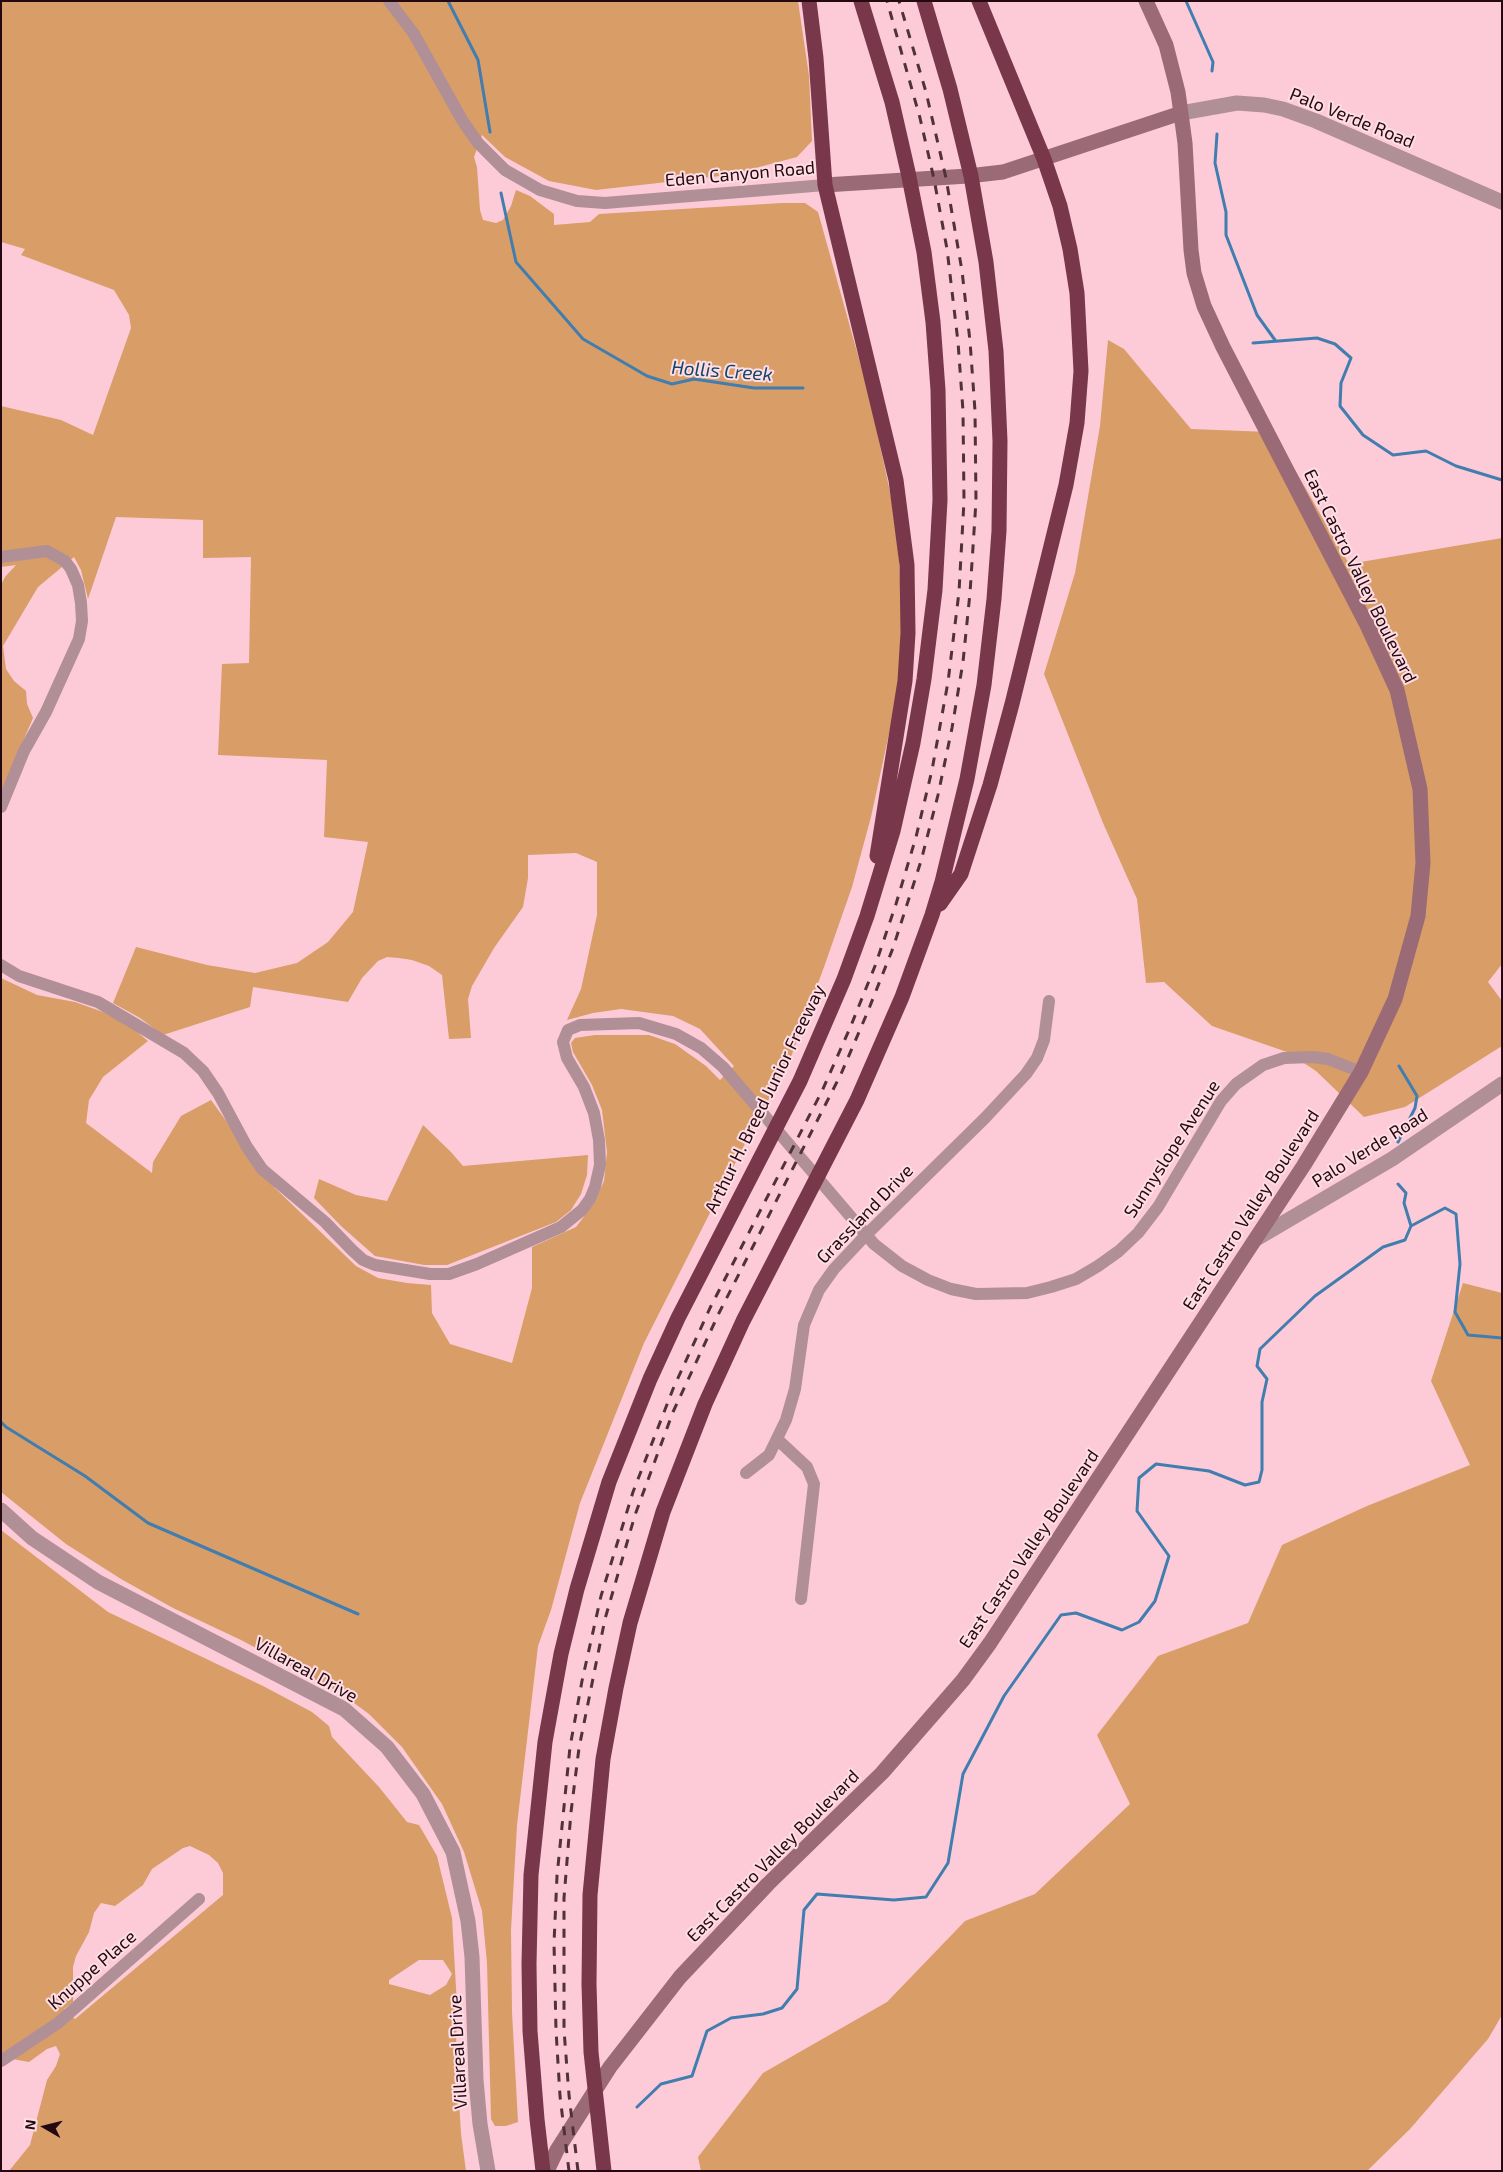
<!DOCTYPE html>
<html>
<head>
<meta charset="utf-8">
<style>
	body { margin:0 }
	#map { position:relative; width:1503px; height:2172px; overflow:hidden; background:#fccbd7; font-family:"Exo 2",sans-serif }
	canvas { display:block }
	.frame { position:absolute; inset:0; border:2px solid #240912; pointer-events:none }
	.north { position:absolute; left:20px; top:2102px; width:50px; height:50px; -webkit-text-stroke:4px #fedde5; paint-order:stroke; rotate:278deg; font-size:14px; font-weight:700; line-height:20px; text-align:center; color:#240912 }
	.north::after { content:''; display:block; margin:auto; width:18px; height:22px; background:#240912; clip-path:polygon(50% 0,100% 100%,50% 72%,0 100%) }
</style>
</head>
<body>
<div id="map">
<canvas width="1503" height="2172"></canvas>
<div class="frame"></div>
<div class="north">N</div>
</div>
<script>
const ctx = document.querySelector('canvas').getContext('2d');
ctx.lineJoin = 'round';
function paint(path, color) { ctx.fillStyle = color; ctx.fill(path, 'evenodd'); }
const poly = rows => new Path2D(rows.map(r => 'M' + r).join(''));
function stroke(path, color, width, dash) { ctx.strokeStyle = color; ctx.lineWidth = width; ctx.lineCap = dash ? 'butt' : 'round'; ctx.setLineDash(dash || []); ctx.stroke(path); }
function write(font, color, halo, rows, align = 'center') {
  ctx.font = font + ' "Exo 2",sans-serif'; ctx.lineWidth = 4; ctx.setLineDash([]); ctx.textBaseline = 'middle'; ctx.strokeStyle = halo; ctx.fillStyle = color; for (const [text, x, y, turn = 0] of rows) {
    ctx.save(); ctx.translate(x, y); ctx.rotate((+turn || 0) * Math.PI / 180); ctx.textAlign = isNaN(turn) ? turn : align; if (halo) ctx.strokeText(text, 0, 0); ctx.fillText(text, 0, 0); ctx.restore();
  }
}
const green = poly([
	[1,1,798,1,809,76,812,141,797,157,729,175,596,190,549,181,505,157,482,135,474,157,477,167,480,210,483,220,496,223,503,220,511,206,516,190,530,196,554,214,554,225,590,222,599,214,782,203,805,203,818,212,869,395,897,524,902,619,902,652,893,715,871,817,852,887,824,967,788,1065,756,1122,644,1343,580,1503,551,1610,538,1646,517,1825,511,1930,512,2012,518,2122,506,2126,495,2126,491,2119,487,1963,482,1911,464,1852,442,1804,402,1747,369,1714,339,1692,241,1640,173,1608,121,1579,66,1544,1,1492,1,978,37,995,75,1002,103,1012,130,1026,148,1041,103,1077,89,1100,86,1123,152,1173,153,1162,181,1116,211,1100,275,1188,356,1266,378,1278,407,1283,431,1285,432,1313,450,1344,512,1363,532,1288,532,1247,576,1227,595,1202,604,1181,607,1152,602,1110,592,1085,573,1052,571,1043,575,1038,595,1035,649,1035,675,1044,706,1066,720,1080,734,1066,700,1029,673,1016,621,1009,593,1013,567,1020,581,989,597,915,597,862,576,853,528,855,528,878,523,907,494,948,472,986,468,999,471,1038,449,1039,442,975,429,966,412,960,399,958,387,957,378,961,362,978,348,1002,253,987,250,1007,163,1035,140,1018,113,1003,136,947,207,965,255,973,297,963,328,942,353,912,368,842,324,837,327,760,218,755,222,664,249,663,251,557,203,558,203,520,116,517,88,599,81,570,74,557,38,587,3,646,6,669,14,681,26,691,27,704,33,718,1,792,1,585,5,577,16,565,1,567,1,406,61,420,93,435,131,328,129,315,114,290,21,255,25,249,1,242],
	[1108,340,1124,349,1191,429,1269,432,1287,456,1349,564,1502,538,1502,964,1488,982,1502,1001,1502,1046,1405,1107,1364,1117,1316,1071,1287,1052,1212,1026,1164,982,1146,983,1137,899,1103,823,1044,674,1075,573,1100,426],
	[423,1125,451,1152,463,1166,588,1155,587,1175,581,1194,571,1210,556,1222,447,1265,424,1265,375,1256,341,1226,314,1198,319,1179,356,1195,387,1201],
	[1463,1283,1502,1293,1502,2015,1488,2039,1410,2129,1367,2171,701,2171,698,2157,763,2073,887,2002,965,1921,1035,1894,1130,1804,1097,1735,1158,1656,1248,1623,1282,1545,1367,1506,1470,1465,1431,1381],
	[1,1530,108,1612,263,1686,312,1712,329,1726,332,1737,379,1787,407,1822,419,1825,437,1856,452,1918,457,2005,456,2049,461,2134,466,2171,9,2171,30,2145,47,2080,56,2066,60,2054,56,2046,47,2049,29,2062,1,2057],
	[190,1846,209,1855,218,1863,223,1873,223,1895,75,2019,64,2009,73,2002,73,1967,76,1956,89,1932,94,1913,101,1903,115,1906,143,1885,152,1869,183,1848],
	[419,1960,443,1960,452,1974,446,1985,430,1995,389,1984,389,1980]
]);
const stream = poly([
	[448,1,478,60,490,132],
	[1186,1,1213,62,1212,71],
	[1217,134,1215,163,1226,212,1226,235,1257,315,1275,340],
	[501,193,516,262,583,339,647,376,672,384,694,379,754,388,803,388],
	[1253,343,1317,338,1335,344,1351,358,1341,383,1340,406,1363,435,1393,455,1426,451,1456,466,1502,480],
	[1398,1142,1415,1108,1417,1096,1399,1066],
	[1398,1184,1406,1193,1404,1203,1411,1226],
	[1,1422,6,1427,85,1476,148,1523,358,1614],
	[637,2107,661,2084,692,2076,707,2031,731,2018,763,2014,782,2008,797,1989,804,1910,817,1894,894,1900,926,1897,948,1863,963,1774,1004,1696,1061,1615,1076,1613,1122,1630,1139,1622,1155,1601,1169,1556,1137,1511,1139,1478,1156,1464,1209,1471,1245,1485,1259,1482,1262,1470,1262,1402,1267,1379,1257,1366,1260,1349,1315,1296,1383,1247,1405,1240,1411,1226,1445,1208,1456,1214,1460,1264,1455,1312,1468,1335,1502,1338]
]);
const minor = poly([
	[389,1,414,34,462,120,478,143,505,170,540,190,577,201,605,203,825,185],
	[1,557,47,551,65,561,71,569,78,585,81,603,82,621,79,639,46,712,24,751,1,807],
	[1,965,19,976,98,1002,184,1053,203,1071,218,1093,247,1147,262,1169,325,1222,352,1250,363,1260,375,1265,430,1274,449,1274,477,1264,561,1227,582,1210,590,1199,595,1187,600,1165,599,1140,594,1113,584,1087,567,1058,563,1042,568,1030,580,1025,639,1023,676,1034,701,1048,723,1067,874,1244,902,1266,928,1280,951,1289,976,1294,1027,1293,1051,1287,1076,1279,1098,1266,1119,1251,1138,1233,1158,1207,1221,1101,1236,1084,1263,1065,1284,1058,1313,1057,1328,1059,1361,1072],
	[778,1440,807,1467,814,1484,801,1599],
	[746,1473,769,1455,786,1420,795,1389,804,1325,819,1290,834,1269,865,1236,985,1118,1026,1074,1037,1058,1044,1040,1049,1001],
	[1,2061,58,2023,199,1899]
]);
const tertiary = poly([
	[1181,113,1237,103,1264,105,1283,109,1316,121,1502,202],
	[1256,1239,1392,1159,1502,1084],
	[1,1510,32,1538,98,1582,344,1709,387,1747,423,1794,453,1852,468,1921,472,1957,476,2080,480,2124,488,2171]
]);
const secondary = poly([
	[825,185,968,176,1003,172,1181,113],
	[547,2171,557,2150,610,2067,680,1977,768,1884,882,1773,963,1680,990,1643,1304,1165,1361,1072,1395,999,1418,916,1423,863,1420,789,1397,690,1367,625,1223,347,1204,306,1194,273,1191,250,1185,143,1178,92,1166,45,1146,1]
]);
const motorway = poly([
	[809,1,816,58,825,185,896,480,907,565,908,633,905,681,877,856],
	[940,904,961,874,990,785,1012,704,1066,485,1077,423,1081,371,1077,293,1070,249,1060,206,1044,159,979,1],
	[543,2171,537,2119,530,2031,529,1964,531,1875,545,1742,561,1654,577,1589,609,1482,650,1379,678,1318,800,1081,844,979,867,916,893,831,913,743,924,679,935,590,940,500,938,390,933,322,924,252,908,172,892,102,861,1],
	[604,2171,591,2052,589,1984,590,1895,603,1759,616,1688,630,1623,663,1512,705,1404,743,1321,857,1100,902,997,932,915,942,882,967,779,984,685,994,599,999,531,1000,441,996,351,986,262,971,176,950,89,924,1]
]);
const rail = poly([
	[569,2171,560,2096,556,2030,554,1943,557,1876,570,1747,582,1681,601,1596,633,1492,673,1389,710,1308,822,1091,850,1028,875,966,896,904,916,837,932,770,948,682,959,592,964,501,963,411,958,342,947,249,934,179,920,118,887,1],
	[578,2171,569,2095,564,2030,564,1898,571,1812,579,1748,605,1619,635,1515,673,1412,719,1313,841,1074,868,1011,893,948,921,861,938,795,952,728,963,662,970,593,976,501,975,411,970,341,962,271,946,178,926,92,899,1]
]);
const streetNames = [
	["Palo Verde Road",1352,118,22],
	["Eden Canyon Road",740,174,-5],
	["East Castro Valley Boulevard",1360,576,64],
	["Arthur H. Breed Junior Freeway",765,1099,-64],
	["Palo Verde Road",1370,1148,-32],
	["Sunnyslope Avenue",1172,1149,-57],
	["East Castro Valley Boulevard",1251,1210,-57],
	["Grassland Drive",865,1214,-46],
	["East Castro Valley Boulevard",1029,1549,-56],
	["Villareal Drive",306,1670,29],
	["East Castro Valley Boulevard",773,1856,-45],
	["Knuppe Place",92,1970,-41],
	["Villareal Drive",458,2052,-93]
];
const waterNames = [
	["Hollis Creek",722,371,4]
];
paint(green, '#d99d67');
stroke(stream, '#417daf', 3);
stroke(minor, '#b08f97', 12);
stroke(tertiary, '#b08f97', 15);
stroke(secondary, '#9a6a76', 15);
stroke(motorway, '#79374c', 15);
stroke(rail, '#51323b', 3, [9, 9]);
write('18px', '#240912', '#fedde5', streetNames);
write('italic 19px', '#114667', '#fedde5', waterNames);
</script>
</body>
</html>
